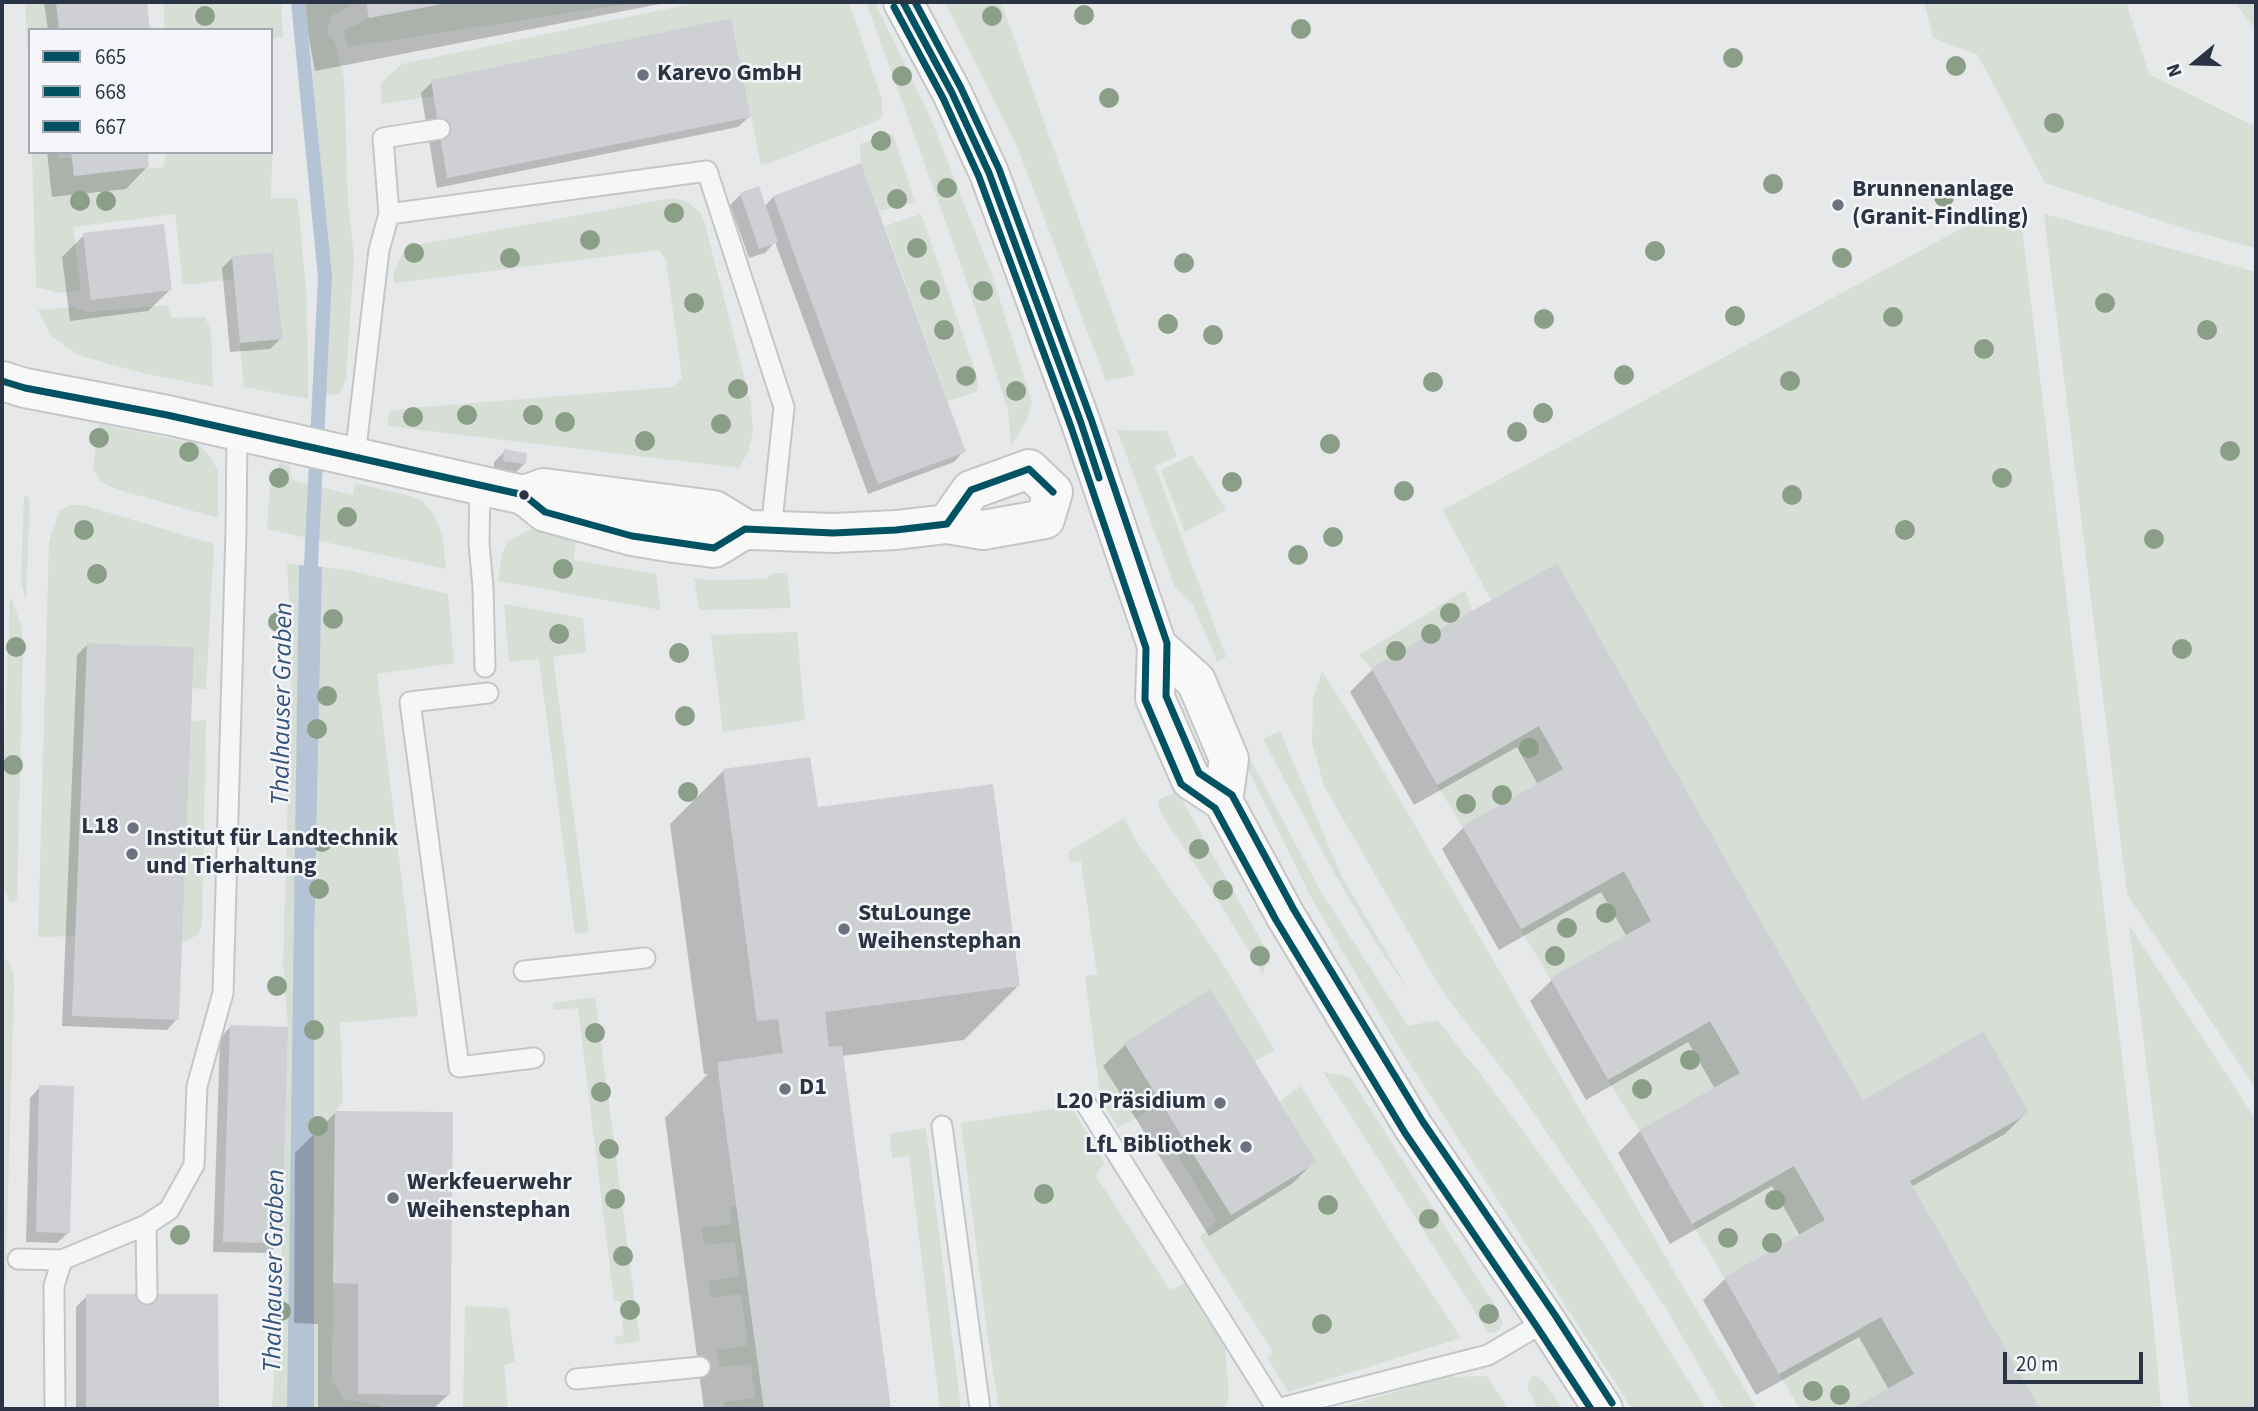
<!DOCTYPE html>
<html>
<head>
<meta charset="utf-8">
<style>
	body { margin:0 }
	#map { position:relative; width:2258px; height:1411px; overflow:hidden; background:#e6e8ea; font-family:"Source Sans 3",sans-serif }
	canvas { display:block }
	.frame { position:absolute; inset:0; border:4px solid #2b3445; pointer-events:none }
	.legend { position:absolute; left:28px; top:28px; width:245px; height:126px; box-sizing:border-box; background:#f4f6f9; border:2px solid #a4a8b1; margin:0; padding:9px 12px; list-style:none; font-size:21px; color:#2b3445 }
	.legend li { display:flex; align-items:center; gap:14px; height:35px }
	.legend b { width:35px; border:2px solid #a4a8b1 }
	.north { position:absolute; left:2160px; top:28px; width:70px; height:70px; -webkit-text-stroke:5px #f4f6f9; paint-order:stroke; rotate:251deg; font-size:19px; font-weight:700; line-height:28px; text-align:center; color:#2b3445 }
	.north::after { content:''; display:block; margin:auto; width:24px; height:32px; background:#2b3445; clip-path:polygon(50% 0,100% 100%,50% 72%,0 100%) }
	.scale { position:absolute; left:2003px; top:1352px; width:140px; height:32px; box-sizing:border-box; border:4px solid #2b3445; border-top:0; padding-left:9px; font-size:21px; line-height:24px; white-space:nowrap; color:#2b3445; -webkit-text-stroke:5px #f4f6f9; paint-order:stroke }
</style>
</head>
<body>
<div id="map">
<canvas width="2258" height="1411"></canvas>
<div class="frame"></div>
<ul class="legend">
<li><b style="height:9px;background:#005262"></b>665</li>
<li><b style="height:9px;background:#005262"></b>668</li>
<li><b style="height:9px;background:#005262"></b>667</li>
</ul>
<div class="north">N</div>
<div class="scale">20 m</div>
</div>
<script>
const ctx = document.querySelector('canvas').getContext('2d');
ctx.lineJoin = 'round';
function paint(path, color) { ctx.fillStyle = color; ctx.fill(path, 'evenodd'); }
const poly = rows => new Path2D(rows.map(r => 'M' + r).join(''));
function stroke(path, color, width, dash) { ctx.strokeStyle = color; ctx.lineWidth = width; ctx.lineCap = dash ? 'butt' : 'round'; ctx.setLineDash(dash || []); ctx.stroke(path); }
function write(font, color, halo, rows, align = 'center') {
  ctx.font = font + ' "Source Sans 3",sans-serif'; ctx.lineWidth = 5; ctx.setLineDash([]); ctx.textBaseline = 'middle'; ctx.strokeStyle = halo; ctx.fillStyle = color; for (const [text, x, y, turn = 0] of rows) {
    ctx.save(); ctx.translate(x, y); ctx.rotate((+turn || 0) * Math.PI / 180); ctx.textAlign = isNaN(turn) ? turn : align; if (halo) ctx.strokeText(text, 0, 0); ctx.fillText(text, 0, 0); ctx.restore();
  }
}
const green = poly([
	[25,2,56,2,59,30,30,30,30,52,28,52],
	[163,2,281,2,283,37,271,38,271,30,165,30],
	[306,2,359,2,331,16,327,35,334,40,344,77,348,203,354,257,346,379,340,394,329,395,324,390,323,371,328,320,330,270],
	[454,2,640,2,348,47,344,31,369,18],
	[700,2,849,2,882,99,882,117,875,122,761,166,731,18,431,80,434,96,381,104,381,83,402,64],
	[866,2,875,2,931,119,991,272,1032,402,1026,422,1011,446,1008,410,960,262],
	[945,2,1001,2,1135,375,1106,381,1018,149],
	[1924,2,2126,2,2149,74,2256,127,2256,248,2199,233,2045,183,1978,55,1933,38],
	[2234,2,2256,2,2256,30],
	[272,100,273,127,271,198,297,198,299,211,307,302,308,399,244,387,240,343,283,338,273,252,232,256,234,279,183,285,175,214,73,227,81,290,59,293,36,287,32,152,57,152,58,158,72,158,74,176,163,167,167,152,271,152],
	[886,134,892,134,895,140,915,202,879,211,861,163,860,144],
	[672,198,686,201,700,212,705,224,751,404,753,433,748,452,739,468,387,426,390,411,411,408,673,387,682,378,666,260,659,250,395,283,393,276,402,254,416,245],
	[2000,211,2015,211,2021,220,2152,1306,2161,1405,2154,1409,2040,1409,1910,1181,2029,1113,1984,1032,1863,1100,1557,563,1491,600,1443,510,1875,275,1985,216],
	[921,214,977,376,978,387,976,392,948,401,885,226],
	[2044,214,2256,272,2256,1089,2127,894],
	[168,305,171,318,205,317,211,331,213,387,142,373,78,355,51,336,38,310,73,307,88,312],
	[99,424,198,444,211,458,218,471,218,518,116,489,101,482,93,468],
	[1117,430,1166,431,1177,456,1155,466,1226,657,1217,661,1193,604,1175,587],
	[1192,455,1226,510,1185,532,1161,470],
	[280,463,289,465,292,480,353,495,355,483,410,496,423,502,434,515,442,534,446,569,267,529,270,484],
	[24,495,30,498,26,601,21,582],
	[70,505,83,505,214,544,206,689,192,688,193,647,87,643,75,936,38,937,49,542,59,511],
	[537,526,576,535,574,560,656,574,661,610,498,581,502,555,507,542],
	[287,563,299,565,289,1347,287,1409,272,1409,282,1243,288,1027,283,963,292,659],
	[322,567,347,570,448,594,454,663,377,674,418,1016,340,1023,343,1101,335,1111,332,1381,344,1399,379,1405,384,1409,314,1409,314,944],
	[774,573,787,573,791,608,699,610,694,578,707,580,765,579],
	[1465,590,1472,611,1371,668,1360,655],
	[10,596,20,622,23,640,17,900,10,903,2,883,2,806],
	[504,604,583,618,586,652,553,657,589,932,575,934,539,659,509,662],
	[797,632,805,720,723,732,711,635],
	[1322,671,1360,731,1683,1287,1757,1409,1724,1409,1664,1305,1518,1090,1441,989,1324,786,1312,743,1313,699],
	[206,720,202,924,198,935,182,942,191,721],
	[1539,726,1563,769,1462,826,1437,785],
	[1280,731,1341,875,1409,991,1375,942,1329,864,1263,739],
	[1239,751,1246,751,1321,892,1408,1026,1437,1020,1486,1081,1593,1227,1706,1409,1632,1409,1396,1042,1313,901],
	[1177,791,1268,953,1263,974,1206,881,1160,812,1158,800],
	[1124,818,1136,841,1216,953,1275,1050,1254,1062,1124,1043,1161,1104,1118,1128,1101,1100,1085,976,1097,974,1081,861,1070,863,1069,851],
	[1624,871,1651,921,1550,978,1521,930],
	[2129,925,2256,1120,2256,1408,2190,1409],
	[7,959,13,972,14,987,2,1396,2,961],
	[595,997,640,1341,616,1345,615,1337,624,1336,620,1301,614,1301,578,1008,554,1010,553,1003],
	[1710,1021,1740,1073,1639,1130,1608,1080],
	[1323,1072,1350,1077,1497,1309,1503,1322,1500,1329,1495,1333,1488,1332],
	[1301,1086,1391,1232,1461,1338,1288,1392,1267,1358,1273,1352,1199,1237,1217,1221,1174,1149,1185,1141,1232,1215,1317,1162,1280,1101],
	[1071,1106,1104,1163,1096,1176,1170,1290,1185,1283,1225,1346,1229,1395,1224,1409,999,1409,988,1339,961,1123],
	[926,1128,961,1409,940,1409,909,1156,892,1158,890,1134],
	[1794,1166,1825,1220,1724,1277,1692,1224],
	[737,1206,764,1409,725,1409,724,1402,755,1398,751,1364,720,1367,717,1350,748,1345,741,1294,711,1298,708,1281,739,1276,735,1242,704,1245,701,1228,732,1224,730,1207],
	[465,1306,508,1308,515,1362,504,1365,508,1409,463,1409],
	[1881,1317,1914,1374,1851,1409,1800,1409,1779,1374],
	[1487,1376,1508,1409,1336,1409,1446,1377],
	[1535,1376,1543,1381,1563,1409,1539,1409,1528,1390,1528,1383,1531,1377]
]);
const water = poly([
	[299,565,322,567,314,944,314,1409,287,1409]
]);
const shadow = poly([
	[44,2,145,2,149,30,48,30],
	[302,2,670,2,315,71],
	[432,82,749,117,738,127,437,188,421,93],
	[47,152,146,152,147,167,126,189,52,197],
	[741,194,764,207,773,197,964,451,954,462,868,494,775,242,765,253,749,258,730,205],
	[84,235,170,290,148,311,70,321,62,257],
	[233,257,281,338,270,349,230,352,222,268],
	[505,451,524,464,514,474,494,471,494,462],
	[1556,565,1862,1102,2027,1112,2005,1134,1911,1187,2038,1409,1855,1409,1889,1390,1859,1337,1756,1395,1703,1300,1725,1279,1800,1236,1772,1186,1670,1244,1618,1153,1640,1131,1715,1089,1688,1042,1586,1100,1530,1001,1552,980,1627,937,1601,892,1499,950,1442,849,1464,827,1538,785,1517,747,1414,805,1350,692,1372,670],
	[88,644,177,1019,167,1030,62,1026,77,655],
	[724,770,817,809,1018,986,964,1040,842,1056,889,1409,704,1409,665,1118,708,1074,704,1074,670,824],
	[1209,992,1315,1161,1293,1183,1209,1236,1103,1066,1125,1045],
	[230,1027,280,1243,269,1253,213,1252,220,1038],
	[40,1087,68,1233,57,1243,26,1242,30,1098],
	[336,1112,448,1395,433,1409,318,1409,318,1324,294,1323,295,1153],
	[87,1296,216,1296,217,1409,76,1409,76,1307]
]);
const stream = poly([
	[298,2,325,277,310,585]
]);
const building = poly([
	[56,2,147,2,150,30,59,30],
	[366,2,447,2,447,3,369,18],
	[731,18,751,117,447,178,431,80],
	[71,152,148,152,149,167,74,176],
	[861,163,966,452,878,484,773,196],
	[759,186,778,242,759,249,740,193],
	[164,224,172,290,91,300,83,233],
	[273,252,283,339,240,343,232,256],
	[504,449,527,453,526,464,503,461],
	[1557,563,1863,1100,1984,1031,2029,1113,1910,1181,2040,1409,1851,1409,1914,1374,1881,1317,1779,1374,1724,1277,1825,1220,1794,1166,1692,1224,1639,1130,1740,1073,1710,1021,1608,1080,1550,978,1651,921,1624,871,1521,929,1462,826,1563,769,1539,726,1437,785,1371,668],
	[87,643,194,647,179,1020,72,1016],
	[810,757,818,807,993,784,1020,986,825,1012,829,1047,842,1046,891,1409,764,1409,719,1079,718,1062,783,1053,778,1019,757,1021,723,769],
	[1210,989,1317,1162,1231,1215,1124,1043],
	[230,1025,288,1027,282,1243,223,1242],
	[39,1085,74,1086,70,1233,36,1232],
	[335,1111,453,1112,450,1395,358,1394,358,1284,333,1283],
	[86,1294,218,1294,219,1409,86,1409]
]);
const lane = poly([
	[389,214,383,138,440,129],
	[355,457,379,250,389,214,707,171,784,407,771,531],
	[480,486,479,543,483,588,485,667],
	[488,693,410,702,459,1067,534,1058],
	[524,971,645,958],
	[1086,1104,1277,1409],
	[942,1126,980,1409],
	[146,1225,147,1294],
	[18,1259,62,1260,146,1225,169,1210,194,1165,197,1086,223,993,236,531,237,431],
	[576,1379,700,1367],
	[55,1409,54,1286,62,1260],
	[1277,1409,1488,1355,1546,1321]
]);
const secondary = poly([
	[903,2,952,93,989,173,1081,423,1157,646,1155,698,1191,780,1223,801,1285,915,1414,1128,1546,1321,1603,1409],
	[2,381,25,388,167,415,519,494,524,495,544,488,714,510,745,529,751,530,833,533,896,530,947,524,983,530,1045,519,1053,492],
	[524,495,545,512,632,536,674,543,714,548,745,529],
	[947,524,971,490,1029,469,1053,492],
	[1157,646,1196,681,1229,759,1223,801]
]);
const bus1 = poly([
	[903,2,952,93,989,173,1081,423,1099,478],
	[2,381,25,388,167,415,524,495,545,512,632,536,714,548,745,529,833,533,896,530,947,524,971,490,1029,469,1053,492]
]);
const bus2 = poly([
	[894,7,943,98,979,177,1071,427,1146,648,1145,700,1181,784,1215,808,1276,920,1405,1133,1537,1327,1591,1409]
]);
const bus3 = poly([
	[915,2,961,88,999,169,1091,419,1167,643,1166,696,1199,773,1232,795,1294,910,1423,1122,1555,1315,1612,1403]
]);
const trees = [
	[1084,15],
	[205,16],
	[992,16],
	[1301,29],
	[1733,58],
	[1956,66],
	[902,76],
	[1109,98],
	[2054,123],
	[881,141],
	[1773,184],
	[947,188],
	[1944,197],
	[897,199],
	[80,201],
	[106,201],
	[674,213],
	[590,240],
	[917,248],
	[1655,251],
	[414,253],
	[510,258],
	[1842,258],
	[1184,263],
	[930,290],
	[983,291],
	[694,303],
	[2105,303],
	[1735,316],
	[1893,317],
	[1544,319],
	[1168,324],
	[944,330],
	[2207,330],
	[1213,335],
	[1984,349],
	[1624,375],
	[966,376],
	[1790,381],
	[1433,382],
	[738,389],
	[1016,391],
	[1543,413],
	[467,415],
	[533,415],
	[413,417],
	[565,422],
	[721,424],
	[1517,432],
	[99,438],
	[645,441],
	[1330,444],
	[2230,451],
	[189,452],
	[279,478],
	[2002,478],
	[1232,482],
	[1404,491],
	[1792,495],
	[347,517],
	[84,530],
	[1905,530],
	[1333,537],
	[2154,539],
	[1298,555],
	[563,569],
	[97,574],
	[1450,613],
	[333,619],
	[278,622],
	[559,634],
	[1431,634],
	[16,647],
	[2182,649],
	[1396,651],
	[679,653],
	[327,696],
	[685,716],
	[317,729],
	[1529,748],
	[13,765],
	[688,792],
	[1502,795],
	[1466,804],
	[322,842],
	[1199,849],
	[319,889],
	[1223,890],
	[1606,913],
	[1567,928],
	[1260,956],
	[1555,956],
	[277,986],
	[314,1030],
	[595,1033],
	[1690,1060],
	[1642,1089],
	[601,1092],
	[318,1126],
	[609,1149],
	[1044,1194],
	[615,1199],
	[1775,1200],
	[1328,1205],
	[1429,1219],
	[180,1235],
	[1728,1238],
	[1772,1243],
	[623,1256],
	[630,1310],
	[281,1311],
	[1489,1314],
	[1322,1324],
	[1813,1391],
	[1840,1395]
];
const markers = [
	[643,75,7,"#6c737f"],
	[1838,205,7,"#6c737f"],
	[524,495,6,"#2b3445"],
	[133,828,7,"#6c737f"],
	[132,854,7,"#6c737f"],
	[844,929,7,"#6c737f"],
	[785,1089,7,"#6c737f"],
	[1220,1103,7,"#6c737f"],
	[1246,1147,7,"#6c737f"],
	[393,1198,7,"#6c737f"]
];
const poiNames = [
	["Karevo GmbH",657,75],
	["Brunnenanlage",1852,191],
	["(Granit-Findling)",1852,219],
	["L18",119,828,"right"],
	["Institut für Landtechnik",146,840],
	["und Tierhaltung",146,868],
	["StuLounge",858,915],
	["Weihenstephan",858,943],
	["D1",799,1089],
	["L20 Präsidium",1206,1103,"right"],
	["LfL Bibliothek",1232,1147,"right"],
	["Werkfeuerwehr",407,1184],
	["Weihenstephan",407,1212]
];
const waterNames = [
	["Thalhauser Graben",284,704,-89],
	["Thalhauser Graben",276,1271,-89]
];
paint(green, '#d6ded6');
paint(water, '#b4c4d5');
paint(shadow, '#0003');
stroke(stream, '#b4c4d5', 14);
paint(building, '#ced0d3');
stroke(lane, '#c4c6c8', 23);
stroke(secondary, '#c4c6c8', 42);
stroke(lane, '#f5f6f7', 19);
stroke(secondary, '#f8f8f8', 38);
stroke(bus1, '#005262', 7);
stroke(bus2, '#005262', 7);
stroke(bus3, '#005262', 7);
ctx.fillStyle = '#8a9e88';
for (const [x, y] of trees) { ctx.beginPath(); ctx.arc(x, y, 10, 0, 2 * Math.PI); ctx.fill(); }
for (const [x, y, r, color] of markers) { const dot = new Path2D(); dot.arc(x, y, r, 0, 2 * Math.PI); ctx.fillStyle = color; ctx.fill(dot); stroke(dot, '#f4f6f9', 2.5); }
write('bold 24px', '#2b3445', '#f4f6f9', poiNames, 'left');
write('italic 26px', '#34527a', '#f4f6f9', waterNames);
</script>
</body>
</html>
